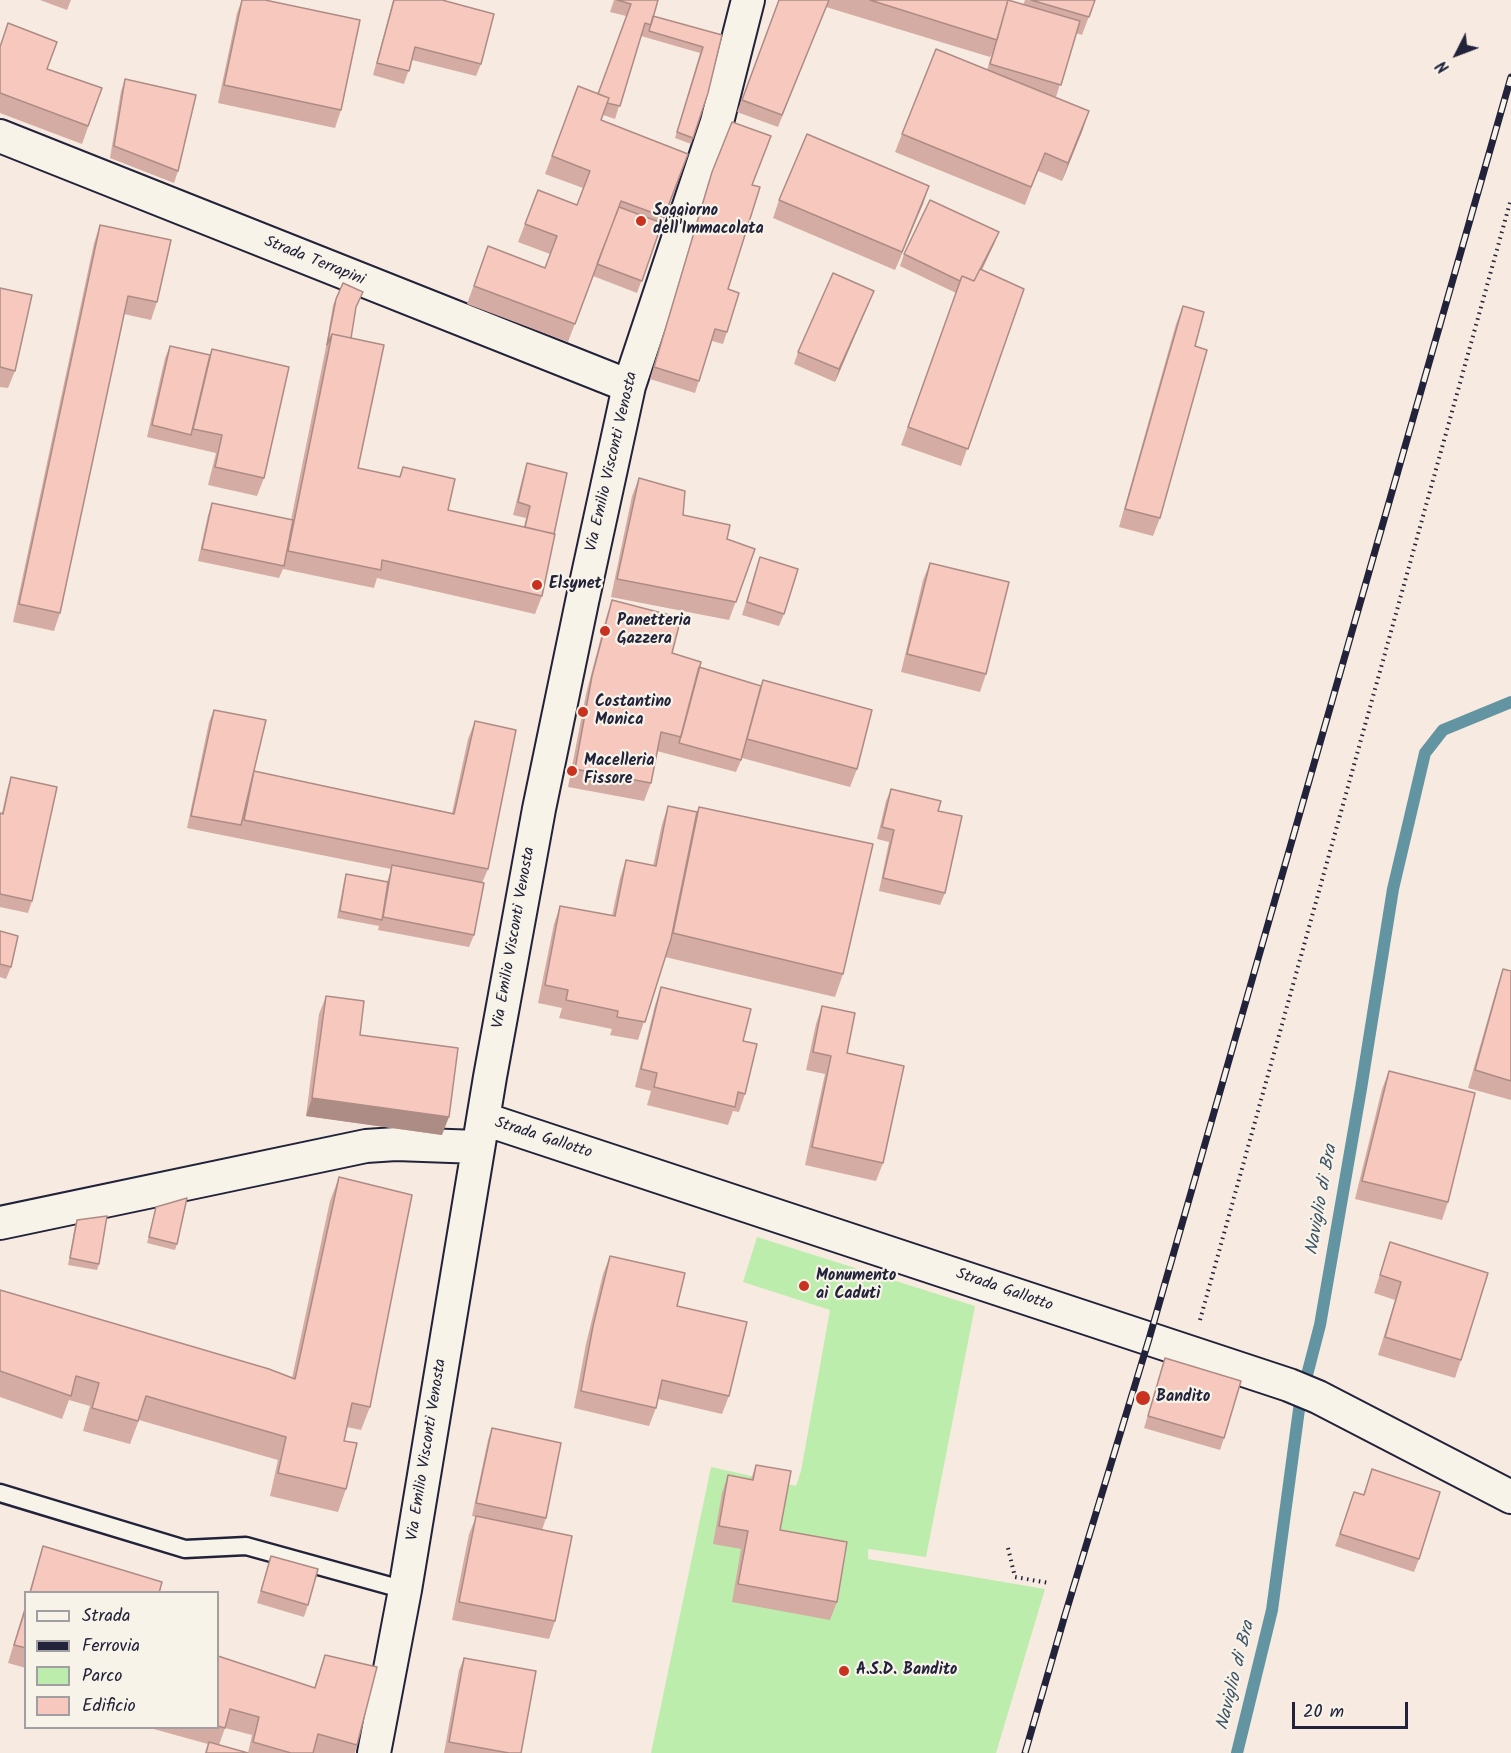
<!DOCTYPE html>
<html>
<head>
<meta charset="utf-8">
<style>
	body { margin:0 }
	#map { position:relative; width:1511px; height:1753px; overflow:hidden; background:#f7eae0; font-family:Kalam,sans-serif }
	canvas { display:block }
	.legend { position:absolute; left:24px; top:1591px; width:195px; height:138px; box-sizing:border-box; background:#f7f3e8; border:2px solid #a29fa3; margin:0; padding:8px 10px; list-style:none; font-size:18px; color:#22223b }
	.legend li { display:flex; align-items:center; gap:12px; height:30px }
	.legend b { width:30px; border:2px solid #a29fa3 }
	.north { position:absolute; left:1427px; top:24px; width:60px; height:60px; -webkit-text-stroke:4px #f7f3e8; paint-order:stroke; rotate:228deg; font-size:16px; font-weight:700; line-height:24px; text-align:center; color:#22223b }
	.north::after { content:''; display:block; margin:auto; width:21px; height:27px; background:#22223b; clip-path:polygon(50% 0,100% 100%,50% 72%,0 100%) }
	.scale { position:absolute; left:1292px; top:1702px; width:116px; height:27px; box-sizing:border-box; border:3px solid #22223b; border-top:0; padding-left:8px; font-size:18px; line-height:21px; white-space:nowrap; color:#22223b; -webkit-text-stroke:4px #f7f3e8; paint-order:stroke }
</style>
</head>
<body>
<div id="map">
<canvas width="1511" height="1753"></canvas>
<ul class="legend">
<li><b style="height:8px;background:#f7f3e8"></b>Strada</li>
<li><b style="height:8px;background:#22223b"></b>Ferrovia</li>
<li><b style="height:16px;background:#bdedac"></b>Parco</li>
<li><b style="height:16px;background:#f7c8be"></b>Edificio</li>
</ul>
<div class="north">N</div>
<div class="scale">20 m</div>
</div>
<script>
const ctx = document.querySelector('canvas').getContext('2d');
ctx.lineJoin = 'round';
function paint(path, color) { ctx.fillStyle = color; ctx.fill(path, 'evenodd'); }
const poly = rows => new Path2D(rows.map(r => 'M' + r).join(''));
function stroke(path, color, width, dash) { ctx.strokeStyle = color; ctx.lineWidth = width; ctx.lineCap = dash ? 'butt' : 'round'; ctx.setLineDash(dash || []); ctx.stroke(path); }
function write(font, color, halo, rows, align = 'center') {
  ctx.font = font + ' Kalam,sans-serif'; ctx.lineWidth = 4.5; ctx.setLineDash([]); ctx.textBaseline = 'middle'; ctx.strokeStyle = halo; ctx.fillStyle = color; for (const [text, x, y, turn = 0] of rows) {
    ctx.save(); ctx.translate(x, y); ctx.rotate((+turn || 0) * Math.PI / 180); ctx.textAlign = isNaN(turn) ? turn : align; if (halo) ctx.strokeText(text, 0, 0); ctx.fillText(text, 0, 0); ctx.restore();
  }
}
const green = poly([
	[757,1237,975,1306,926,1557,868,1549,868,1559,1045,1589,996,1753,651,1753,711,1467,796,1486,801,1471,830,1310,743,1282]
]);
const stream = poly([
	[1237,1753,1272,1610,1300,1402,1320,1325,1361,1089,1393,889,1425,753,1443,730,1511,702]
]);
const path = poly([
	[1200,1320,1511,199],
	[1008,1548,1015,1577,1049,1583]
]);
const service = poly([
	[0,1493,185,1549,246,1546,405,1590]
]);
const minor = poly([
	[0,136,629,386],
	[484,1119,1289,1385,1318,1397,1511,1497],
	[0,1223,366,1146,396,1144,478,1147],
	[374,1753,405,1590,490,1077,539,809,582,602,629,386,717,122,748,0]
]);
const rail = poly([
	[1025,1753,1065,1615,1149,1339,1511,77]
]);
const wall = poly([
	[40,0,71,0,67,10],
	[242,0,265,0,341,110,335,128,218,103,237,13],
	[393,0,442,0,481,64,476,76,412,60,404,84,373,75],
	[614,0,658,0,653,16,722,35,708,93,691,144,675,138,700,53,641,36,615,119,603,115,601,120,688,154,637,293,593,276,597,265,568,342,467,304,488,246,545,268,550,254,518,242,538,190,577,205,583,188,545,174,578,86,598,94,626,16,610,12],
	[779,0,1008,0,1023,5,1025,0,1095,0,1082,35,1076,33,1056,97,1049,95,1083,129,1062,181,1038,171,1025,205,895,152,902,134,987,70,992,53,990,57,826,7,778,127,737,112],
	[0,46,47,69,102,88,82,144,0,113],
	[125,79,178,171,174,183,110,158,121,91],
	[732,122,753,185,728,289,727,332,723,344,712,341,695,393,650,379,708,184],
	[929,186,895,270,773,218,779,200],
	[100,225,157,302,151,320,124,314,60,613,54,631,13,622,94,243],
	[999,232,994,244,982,270,1024,289,961,466,901,445,956,293,900,266,904,254],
	[343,283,356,309,351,338,358,468,399,477,403,467,448,510,524,527,526,518,513,515,523,476,527,463,542,596,535,614,377,578,374,588,283,569,279,578,198,561,208,515,212,503,291,520,325,352,333,305],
	[0,288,15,371,8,388,0,387],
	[869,303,835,382,794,364,798,352],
	[1183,306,1195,346,1160,518,1153,536,1119,527,1176,324],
	[170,346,210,355,212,349,264,478,257,496,208,485,216,453,147,437,165,358],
	[639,478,683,515,727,539,755,549,729,620,611,597,632,496],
	[760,557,784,614,779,626,742,615],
	[930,563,986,674,980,692,901,672,923,580],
	[612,600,672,653,699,667,761,686,763,680,857,769,850,787,742,758,736,772,657,751,651,783,644,801,568,787,586,694,606,618],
	[214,710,254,771,452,813,468,739,475,721,488,869,482,883,474,935,469,947,378,930,379,926,337,918,344,881,346,874,387,882,391,869,187,828,209,722],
	[11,777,32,901,28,913,0,907,0,813,2,813,7,790],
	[891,789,938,811,945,893,940,905,879,891,889,842,877,839,886,801],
	[668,806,697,812,699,807,843,974,835,997,665,957,638,1040,610,1035,612,1029,559,1018,562,1008,538,1003,554,924,560,906,612,916,620,878,626,860,653,866,662,824],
	[0,931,11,967,6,979,0,977],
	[1503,969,1511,971,1511,1100,1468,1088,1497,987],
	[661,987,743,1041,745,1094,739,1112,733,1111,728,1125,647,1105,651,1091,635,1087,655,1005],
	[326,996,360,1035,442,1135,306,1116,319,1014],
	[822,1006,883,1163,876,1181,805,1165,825,1074,806,1070,816,1024],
	[1389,1071,1448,1202,1442,1220,1355,1199,1382,1089],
	[339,1177,370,1407,361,1430,347,1427,344,1441,346,1489,338,1512,270,1496,278,1460,139,1420,130,1444,83,1431,90,1406,69,1400,62,1419,0,1397,0,1290,292,1378,330,1201],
	[156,1207,177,1244,175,1250,147,1243],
	[77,1220,99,1264,97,1270,68,1265,75,1226],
	[1390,1242,1461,1360,1455,1378,1378,1355,1395,1300,1374,1293],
	[610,1256,677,1306,729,1396,722,1414,658,1399,656,1408,649,1426,574,1408,586,1344,603,1274],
	[1165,1358,1224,1438,1220,1450,1144,1428],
	[492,1428,546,1518,542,1530,555,1621,549,1639,452,1620,469,1534,476,1517,472,1516,488,1440],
	[756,1465,780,1530,837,1602,830,1620,732,1602,741,1549,713,1544,722,1493,728,1475,751,1479],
	[1372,1469,1419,1559,1414,1572,1335,1546,1354,1492,1363,1495],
	[43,1546,159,1593,29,1593],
	[271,1556,308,1605,304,1617,257,1603],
	[26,1603,26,1668,8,1663],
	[325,1655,357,1745,355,1753,248,1753,252,1735,225,1728,219,1745,248,1753,205,1753,208,1744,150,1728,218,1728,218,1656,314,1688],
	[464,1658,521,1753,444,1753,459,1670]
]);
const shadedWall = poly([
	[1089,111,1083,129,1062,181,1068,163],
	[929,186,923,204,895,270,902,252],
	[999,232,994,244,967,299,972,287],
	[874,291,869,303,835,382,839,369],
	[312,1098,449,1117,442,1135,306,1116]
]);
const building = poly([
	[242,0,265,0,360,20,341,110,224,85,242,0],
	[394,0,442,0,494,14,481,64,415,47,409,71,377,63,394,0],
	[617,0,658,0,651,25,645,23,620,106,607,103,609,98,598,94,631,4,617,0],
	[779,0,829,0,782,115,742,100,779,0],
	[870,0,1008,0,997,40,870,0],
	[1008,0,1080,21,1061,85,990,64,1008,0],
	[1031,0,1095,0,1089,17,1031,0],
	[653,16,722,35,708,93,693,138,677,132,703,47,649,31,653,16],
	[8,23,57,42,47,69,102,88,88,126,0,93,0,47,8,23],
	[936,49,1089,111,1068,163,1045,153,1031,187,902,134,936,49],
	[125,79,196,95,178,171,114,146,125,79],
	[578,86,609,98,601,120,688,154,664,217,621,201,575,324,474,286,488,246,545,268,557,236,525,224,538,190,577,205,590,171,552,156,578,86],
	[732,122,771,136,752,185,760,187,728,289,739,293,727,332,715,329,699,381,654,367,712,172,732,122],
	[807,134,929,186,902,252,779,200,807,134],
	[930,200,999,232,974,281,962,276,960,281,904,254,930,200],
	[619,207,662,223,642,281,597,264,619,207],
	[100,225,171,240,157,302,128,296,60,613,19,604,100,225],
	[980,269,1024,289,968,449,908,427,962,276,974,281,980,269],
	[833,273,874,291,839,369,798,352,833,273],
	[343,283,363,292,356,307,351,338,332,334,327,345,336,299,343,283],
	[0,288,32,295,15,371,0,367,0,288],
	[1183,306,1204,312,1195,346,1207,350,1160,518,1125,509,1183,306],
	[332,334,384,345,358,468,400,477,403,467,455,479,448,510,555,534,542,596,382,560,381,570,288,551,332,334],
	[170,346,210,355,191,435,152,425,170,346],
	[212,349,289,367,264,478,215,467,222,435,193,429,212,349],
	[527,463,567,473,554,534,525,527,530,506,518,502,527,463],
	[639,478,685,491,683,515,730,525,727,539,755,549,736,602,617,579,639,478],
	[212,503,293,520,284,566,202,549,212,503],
	[760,557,798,569,784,614,747,602,760,557],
	[930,563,1009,582,986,674,907,654,930,563],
	[612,600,681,618,672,653,701,662,681,737,661,732,651,783,575,769,592,676,612,600],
	[699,667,761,686,741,760,679,743,699,667],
	[763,680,872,710,857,769,747,739,763,680],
	[214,710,266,720,241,825,191,816,214,710],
	[475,721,516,730,488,869,244,820,254,771,454,814,475,721],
	[11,777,57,787,32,901,0,894,0,813,3,814,11,777],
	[891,789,941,801,938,811,962,816,945,893,883,878,894,830,882,827,891,789],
	[668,806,697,812,671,939,645,1022,617,1017,618,1011,566,1000,568,990,545,985,560,906,615,916,626,860,656,866,668,806],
	[699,807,873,844,843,974,673,933,699,807],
	[392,865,484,883,474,935,383,917,392,865],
	[346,874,388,882,382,920,340,911,346,874],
	[0,931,18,936,11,967,0,964,0,931],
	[1503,969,1511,971,1511,1081,1475,1070,1503,969],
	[661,987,751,1009,743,1041,757,1044,745,1094,738,1092,735,1107,654,1087,657,1073,641,1069,661,987],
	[326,996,364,1001,360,1035,458,1048,449,1117,312,1098,326,996],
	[822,1006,855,1013,847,1053,904,1066,883,1163,812,1147,831,1056,813,1052,822,1006],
	[1389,1071,1475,1093,1448,1202,1362,1181,1389,1071],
	[339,1177,412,1195,370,1407,352,1403,344,1441,357,1443,346,1489,278,1473,286,1437,146,1396,138,1421,92,1408,99,1383,76,1376,71,1396,0,1371,0,1290,269,1369,295,1379,339,1177],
	[187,1198,177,1244,149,1237,156,1207,187,1198],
	[107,1216,99,1264,70,1258,77,1220,107,1216],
	[1390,1242,1488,1273,1461,1360,1385,1337,1401,1282,1380,1275,1390,1242],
	[610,1256,685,1273,677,1306,747,1322,729,1396,662,1380,656,1408,581,1391,593,1326,610,1256],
	[1165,1358,1241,1381,1224,1438,1148,1416,1165,1358],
	[492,1428,561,1443,546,1518,476,1503,492,1428],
	[756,1465,791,1471,780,1530,847,1542,837,1602,738,1584,748,1531,719,1526,728,1475,753,1480,756,1465],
	[1372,1469,1440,1492,1419,1559,1340,1534,1354,1492,1364,1495,1372,1469],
	[476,1516,572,1536,555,1621,459,1602,476,1516],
	[43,1546,162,1582,159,1593,30,1593,43,1546],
	[271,1556,318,1569,308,1605,261,1591,271,1556],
	[26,1607,26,1648,14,1645,26,1607],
	[325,1655,377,1667,357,1745,318,1734,313,1753,291,1753,253,1742,259,1717,230,1709,225,1728,218,1726,218,1656,315,1688,325,1655],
	[464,1658,536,1671,521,1753,509,1753,449,1742,464,1658],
	[209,1742,248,1753,206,1753,209,1742]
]);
const markers = [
	[641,221,6,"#c8321e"],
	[537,585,6,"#c8321e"],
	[605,631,6,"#c8321e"],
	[583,712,6,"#c8321e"],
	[572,771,6,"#c8321e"],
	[804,1286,6,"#c8321e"],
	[1143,1398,8,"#c8321e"],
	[844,1671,6,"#c8321e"]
];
const poiNames = [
	["Soggiorno",653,212],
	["dell'Immacolata",653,230],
	["Elsynet",549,585],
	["Panetteria",617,622],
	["Gazzera",617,640],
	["Costantino",595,703],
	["Monica",595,721],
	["Macelleria",584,762],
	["Fissore",584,780],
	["Monumento",816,1277],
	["ai Caduti",816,1295],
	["Bandito",1156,1398],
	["A.S.D. Bandito",856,1671]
];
const streetNames = [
	["Strada Terrapini",314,262,22],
	["Via Emilio Visconti Venosta",613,462,-77],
	["Via Emilio Visconti Venosta",515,938,-80],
	["Strada Gallotto",543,1139,18],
	["Strada Gallotto",1004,1291,19],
	["Via Emilio Visconti Venosta",428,1450,-81]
];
const waterNames = [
	["Naviglio di Bra",1323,1200,-80],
	["Naviglio di Bra",1237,1676,-76]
];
paint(green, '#bdedac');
stroke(stream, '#6394a2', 12);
stroke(service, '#22223b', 21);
stroke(minor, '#22223b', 36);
stroke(path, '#22223b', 4, [1.5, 4.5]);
stroke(service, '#f7f3e8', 16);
stroke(minor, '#f7f3e8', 32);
stroke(rail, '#22223b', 7);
stroke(rail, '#f7f3e8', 4.5, [14]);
paint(wall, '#d4aca3');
paint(shadedWall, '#ad8c85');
paint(building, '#f7c8be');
stroke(building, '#ad8c85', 1.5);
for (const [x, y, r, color] of markers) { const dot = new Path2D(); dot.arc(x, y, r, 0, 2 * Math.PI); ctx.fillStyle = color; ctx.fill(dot); stroke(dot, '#f7f3e8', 2); }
write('bold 16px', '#22223b', '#f7f3e8', poiNames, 'left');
write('16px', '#22223b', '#f7f3e8', streetNames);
write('italic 18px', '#3d5266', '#f7f3e8', waterNames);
</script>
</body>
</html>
